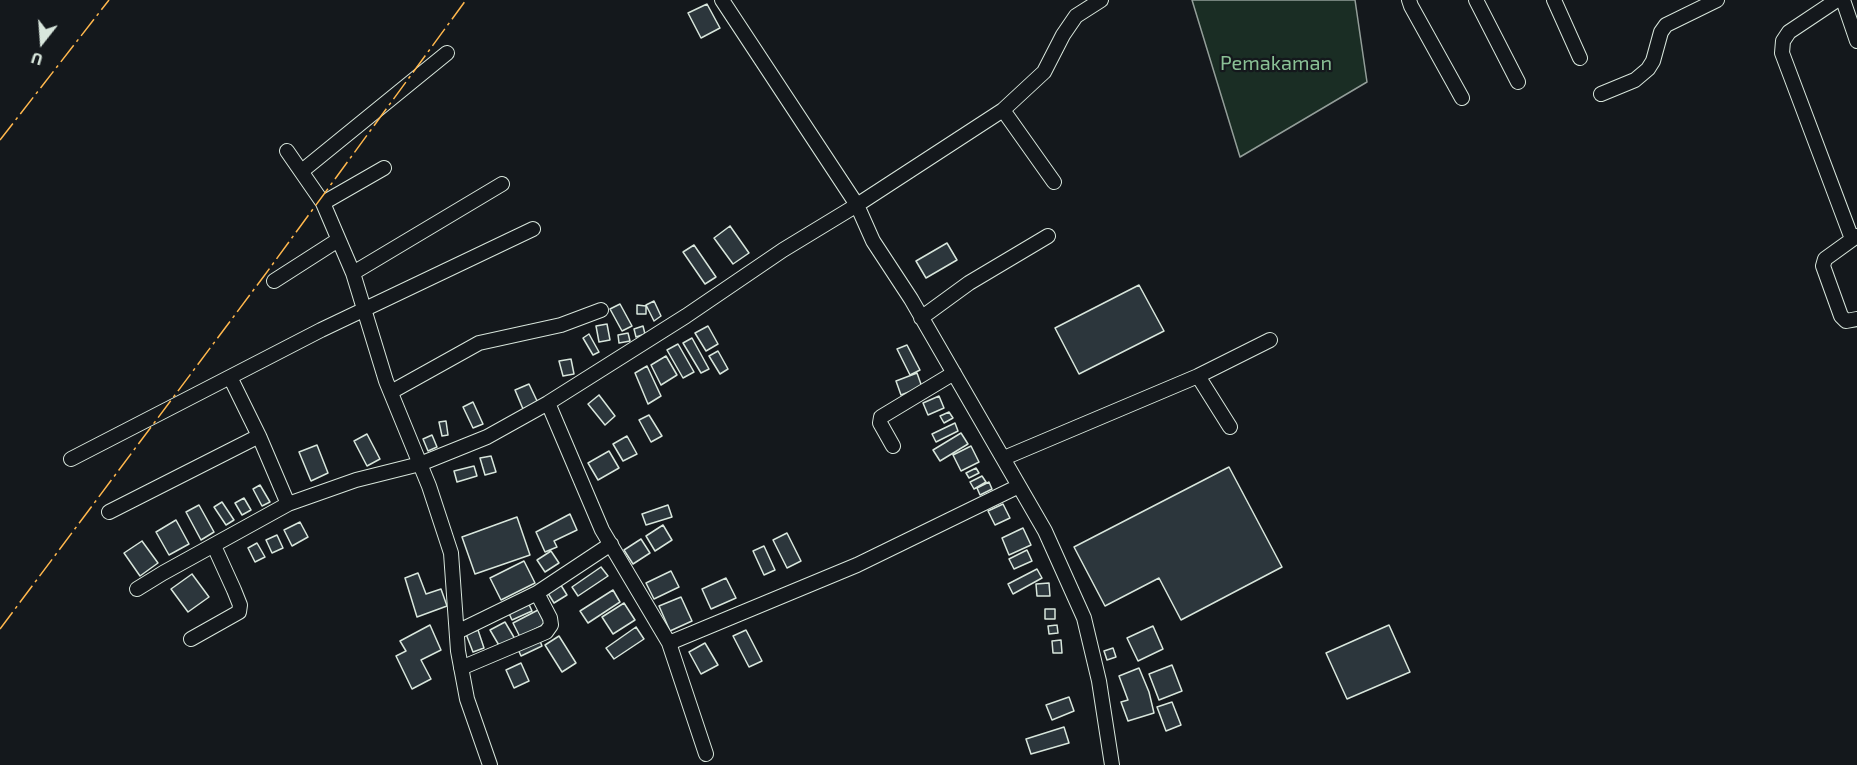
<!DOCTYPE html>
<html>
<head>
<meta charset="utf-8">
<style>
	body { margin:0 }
	#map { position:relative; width:1857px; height:765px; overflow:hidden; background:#14181c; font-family:"Exo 2",sans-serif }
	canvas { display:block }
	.north { position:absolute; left:12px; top:12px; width:60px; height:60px; -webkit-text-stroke:4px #14181c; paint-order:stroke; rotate:197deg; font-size:16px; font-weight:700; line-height:24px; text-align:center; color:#d8e6dc }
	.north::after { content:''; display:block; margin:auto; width:21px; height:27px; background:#d8e6dc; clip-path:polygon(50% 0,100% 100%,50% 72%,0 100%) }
</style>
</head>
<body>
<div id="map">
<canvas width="1857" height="765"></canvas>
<div class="north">U</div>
</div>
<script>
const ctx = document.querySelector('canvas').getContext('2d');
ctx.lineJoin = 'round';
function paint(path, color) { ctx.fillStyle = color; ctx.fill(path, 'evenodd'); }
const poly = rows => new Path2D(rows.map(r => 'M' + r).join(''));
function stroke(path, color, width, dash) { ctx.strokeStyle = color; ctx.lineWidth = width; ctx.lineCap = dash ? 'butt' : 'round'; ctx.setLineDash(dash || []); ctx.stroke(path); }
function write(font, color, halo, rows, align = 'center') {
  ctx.font = font + ' "Exo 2",sans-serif'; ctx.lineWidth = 4.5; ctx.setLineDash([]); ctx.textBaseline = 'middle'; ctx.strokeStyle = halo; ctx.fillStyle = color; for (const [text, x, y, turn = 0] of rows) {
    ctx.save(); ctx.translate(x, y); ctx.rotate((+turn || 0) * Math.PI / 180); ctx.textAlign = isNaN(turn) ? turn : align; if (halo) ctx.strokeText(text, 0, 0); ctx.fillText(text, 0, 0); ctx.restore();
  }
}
const green = poly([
	[1192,0,1355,0,1367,82,1240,157,1192,0]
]);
const building = poly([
	[707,4,720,28,701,38,688,13,707,4],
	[730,226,749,253,733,264,714,238,730,226],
	[947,243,957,260,926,278,916,261,947,243],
	[694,245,716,277,705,284,683,252,694,245],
	[1139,285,1164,331,1079,374,1055,328,1139,285],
	[654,301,661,316,654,321,646,305,654,301],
	[620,304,632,326,622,331,610,309,620,304],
	[637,305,646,306,646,314,637,314,637,305],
	[607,324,610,340,599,342,596,326,607,324],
	[643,326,645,334,636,337,634,329,643,326],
	[708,326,718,344,706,351,695,333,708,326],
	[628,333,630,341,619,343,618,335,628,333],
	[589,334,599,352,593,355,583,338,589,334],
	[692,338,709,369,701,373,683,343,692,338],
	[678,344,694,372,683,378,667,350,678,344],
	[907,345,920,370,910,375,897,349,907,345],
	[718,351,728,369,720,374,709,356,718,351],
	[666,356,677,375,661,385,651,365,666,356],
	[571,359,574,374,563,376,559,361,571,359],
	[647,366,661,396,648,404,635,373,647,366],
	[917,373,922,387,901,395,896,381,917,373],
	[529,384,538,403,523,409,515,390,529,384],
	[599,395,615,416,605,425,588,404,599,395],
	[939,396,944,408,928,415,923,403,939,396],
	[473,402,483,424,473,428,463,407,473,402],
	[949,412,953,418,944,423,940,416,949,412],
	[649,415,662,436,651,442,639,420,649,415],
	[446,421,448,435,442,436,439,422,446,421],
	[955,423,958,431,936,442,932,434,955,423],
	[961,433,968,444,940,461,933,450,961,433],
	[367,434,380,459,367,466,354,441,367,434],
	[432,435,437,447,428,451,423,439,432,435],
	[627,436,637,454,623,461,613,444,627,436],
	[317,445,328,473,311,481,299,452,317,445],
	[971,446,979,462,961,471,953,455,971,446],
	[609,451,619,468,598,480,588,463,609,451],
	[491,456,496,472,485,475,480,458,491,456],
	[474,466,477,476,457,482,454,471,474,466],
	[1229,467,1282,567,1181,620,1159,578,1105,606,1074,547,1229,467],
	[976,468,979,473,969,478,966,473,976,468],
	[982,476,986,482,974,489,970,482,982,476],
	[989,482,992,489,980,495,977,488,989,482],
	[260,485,270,502,262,506,253,489,260,485],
	[244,498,251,510,242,515,235,503,244,498],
	[222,502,234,520,226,525,214,507,222,502],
	[1003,504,1010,518,995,525,988,511,1003,504],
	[199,505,214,532,201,540,186,512,199,505],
	[668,505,672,517,646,525,642,514,668,505],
	[570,514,577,530,554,541,557,547,545,552,536,532,570,514],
	[517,517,530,555,475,574,462,537,517,517],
	[176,520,189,544,169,555,156,532,176,520],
	[300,522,308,537,292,546,284,530,300,522],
	[663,525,672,540,655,551,646,536,663,525],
	[1023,528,1031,545,1009,555,1002,538,1023,528],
	[787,533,801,561,787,568,773,540,787,533],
	[277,535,283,548,272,553,266,540,277,535],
	[641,539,650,553,633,564,624,550,641,539],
	[142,541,158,563,140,576,124,553,142,541],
	[257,543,265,557,255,562,248,548,257,543],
	[764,546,775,570,764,575,753,551,764,546],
	[1027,550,1032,561,1014,569,1009,559,1027,550],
	[551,551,559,563,545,572,537,560,551,551],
	[524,561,535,583,501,600,490,578,524,561],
	[601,567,608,576,578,596,572,587,601,567],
	[1037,569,1042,578,1013,594,1008,584,1037,569],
	[671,571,679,587,654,599,646,583,671,571],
	[418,573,426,594,441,589,447,606,417,617,405,578,418,573],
	[192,574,209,597,188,612,171,589,192,574],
	[726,578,736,598,711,609,702,589,726,578],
	[559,582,567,595,554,603,546,590,559,582],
	[1049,583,1050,596,1037,596,1036,584,1049,583],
	[613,590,620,602,588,623,580,611,613,590],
	[681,597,692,621,670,631,659,606,681,597],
	[527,600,532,611,512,620,507,609,527,600],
	[624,603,635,620,613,634,602,617,624,603],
	[1045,609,1055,609,1055,619,1045,619,1045,609],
	[538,610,545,624,520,637,513,623,538,610],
	[505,622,515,639,500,647,490,630,505,622],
	[430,625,441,650,421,660,431,679,412,689,396,656,406,651,400,641,430,625],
	[1057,625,1058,633,1049,634,1048,626,1057,625],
	[1389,625,1410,672,1347,699,1326,653,1389,625],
	[1153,626,1163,649,1138,661,1127,638,1153,626],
	[636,627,644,639,614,659,606,648,636,627],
	[478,630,484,648,473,652,466,634,478,630],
	[746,630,762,661,749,667,733,636,746,630],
	[538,636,542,646,521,656,517,647,538,636],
	[559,636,576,663,562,672,545,645,559,636],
	[1061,640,1062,653,1053,653,1052,641,1061,640],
	[705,643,718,665,701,674,689,652,705,643],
	[1113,648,1116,657,1107,660,1104,651,1113,648],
	[521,663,529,681,514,688,506,670,521,663],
	[1172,665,1182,691,1159,700,1149,674,1172,665],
	[1139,668,1149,692,1154,713,1128,721,1121,702,1128,700,1119,676,1139,668],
	[1069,697,1074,711,1052,720,1046,705,1069,697],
	[1172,702,1181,725,1166,731,1157,707,1172,702],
	[1064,727,1069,743,1031,754,1026,739,1064,727]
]);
const street = poly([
	[722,0,857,205,873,241,911,299,1045,531,1084,618,1099,681,1112,765],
	[1409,0,1411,6,1462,98],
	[1476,0,1518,82],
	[1554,0,1580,58],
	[1837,0,1789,32,1783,41,1782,53,1852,239],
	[1843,0,1857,41],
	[1601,94,1635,80,1648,69,1653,61,1661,32,1666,25,1717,0],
	[1003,110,1054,182],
	[287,151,323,203,353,273,386,381,429,486,451,553,458,651,467,699,490,765],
	[302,171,447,53],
	[323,203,384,168],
	[1857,236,1825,259,1823,266,1841,316,1846,321,1857,319],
	[353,273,502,184],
	[274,281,338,240],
	[921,318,969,283,1048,236],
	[1198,376,1230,427],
	[230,377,321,330,533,229],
	[391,392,479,343,561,325,601,310],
	[548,403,602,530,669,643,706,754],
	[893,446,880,423,881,417,954,373],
	[1004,458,1198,376,1270,340],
	[71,459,230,377,259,436,288,504],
	[109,512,259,436],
	[137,589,163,573,288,504,356,480,420,464,487,437,548,403,686,316,783,250,857,205,1003,110,1044,72,1063,35,1076,16,1101,0],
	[457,632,537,593,611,544],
	[191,639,239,612,240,605,234,590,214,546],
	[669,643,857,565,1019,486],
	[461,668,546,632,551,625,550,618,537,593]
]);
const power = poly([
	[0,140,109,0],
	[0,629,264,276,466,0]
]);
const parkNames = [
	["Pemakaman",1276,63]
];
paint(green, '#1a2d24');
stroke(green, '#939e99', 1.5);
paint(building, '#2c363c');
stroke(building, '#d8e6dc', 1.5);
stroke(street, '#d8e6dc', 16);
stroke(street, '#14181c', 14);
stroke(power, '#ffb74d', 1.5, [21, 4.5, 3, 4.5]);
write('20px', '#8ac095', '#14181c', parkNames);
</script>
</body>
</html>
